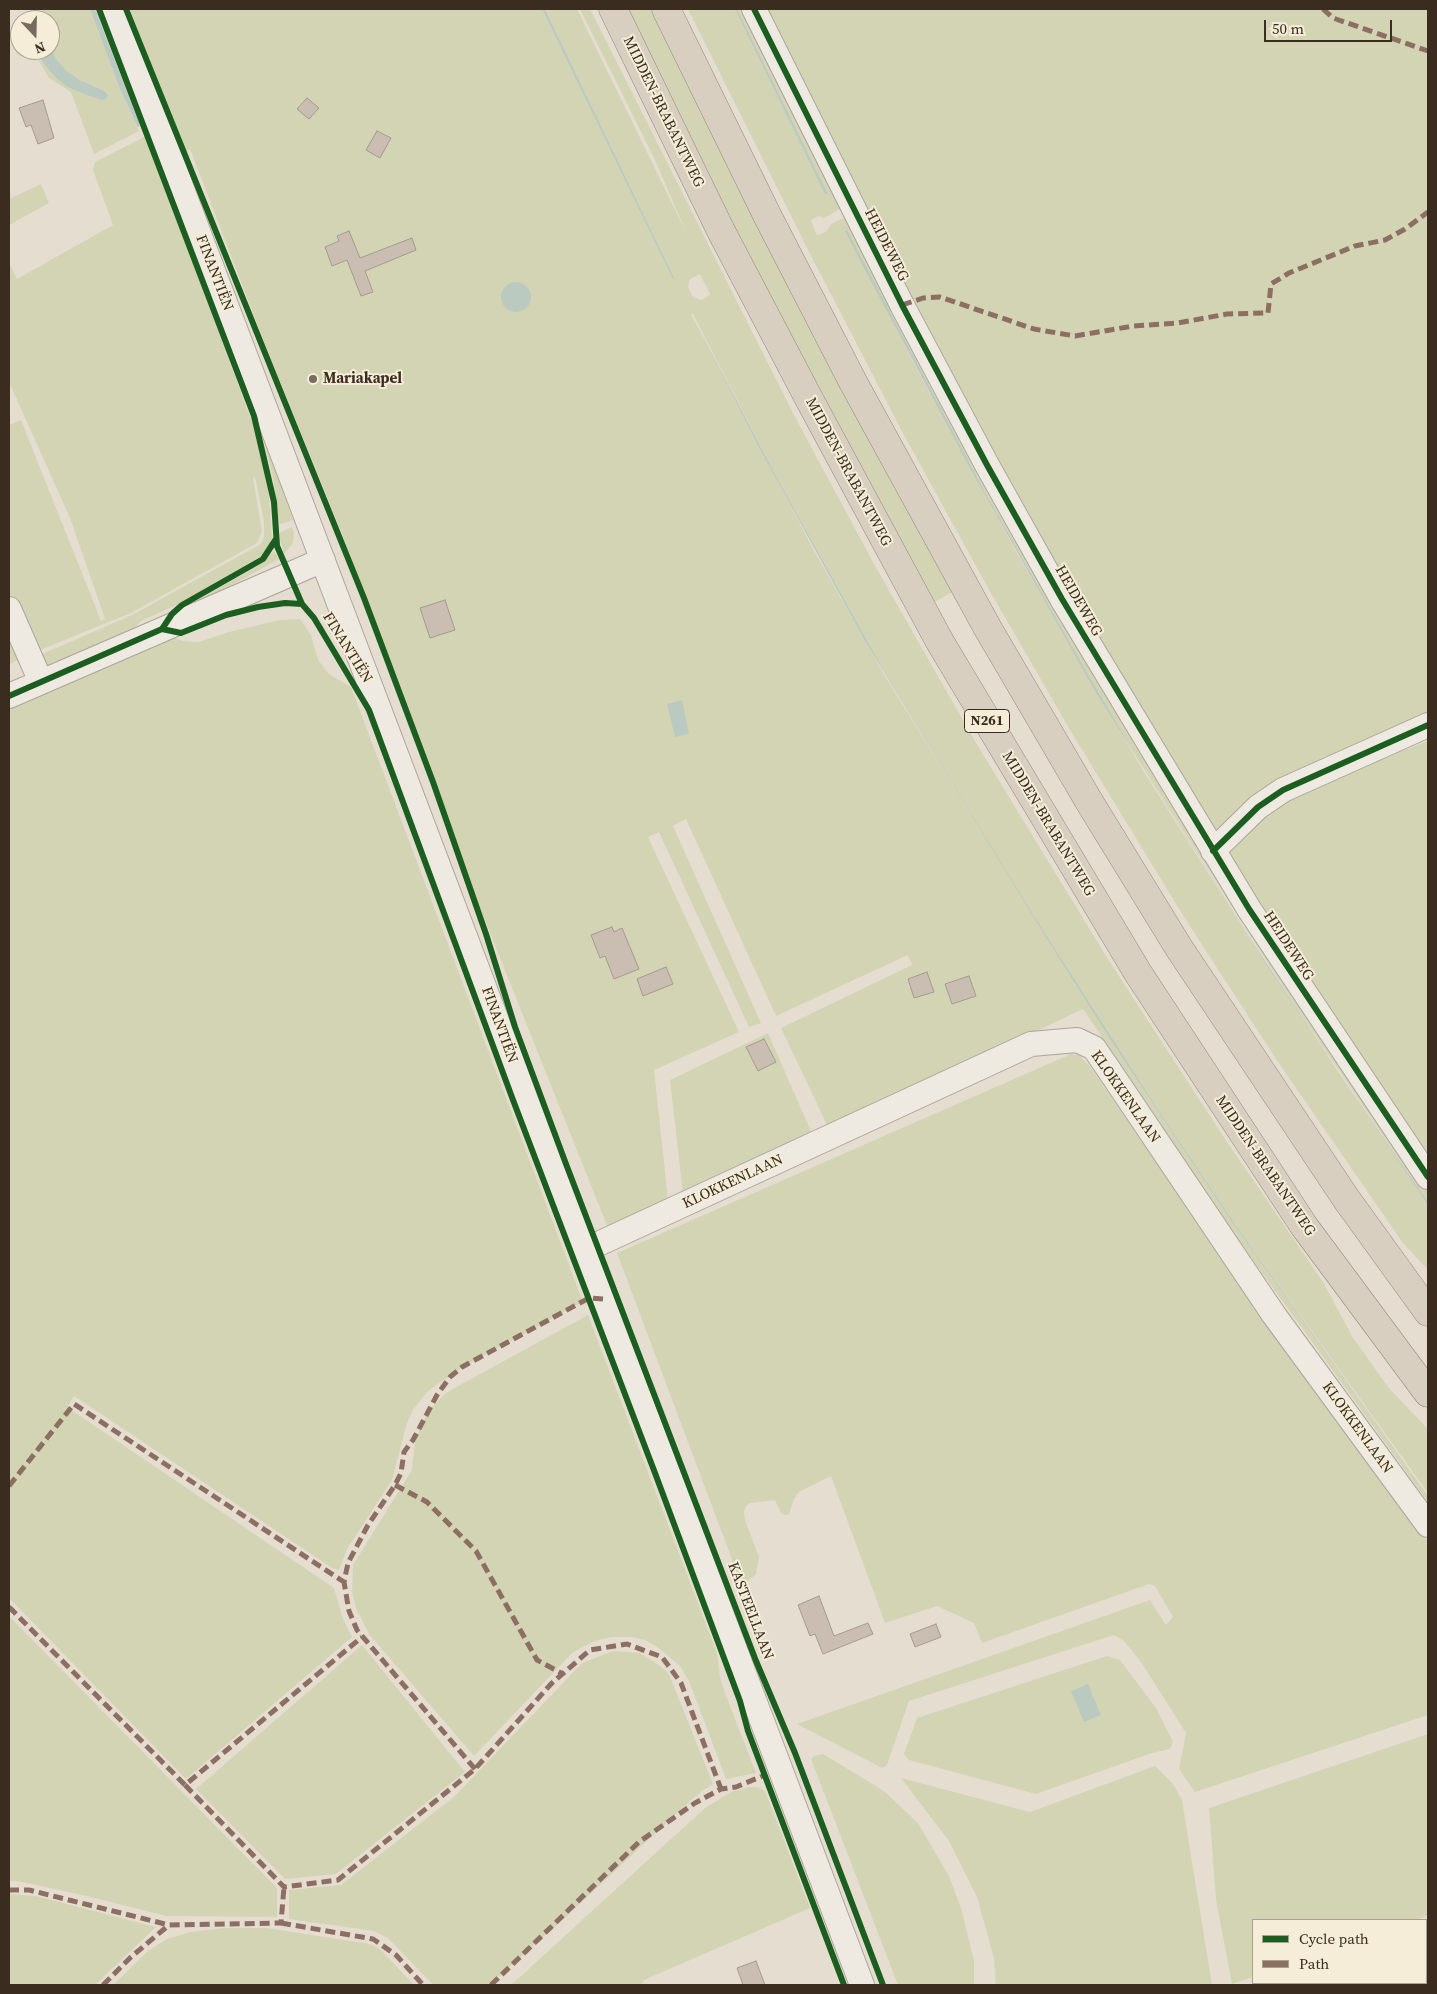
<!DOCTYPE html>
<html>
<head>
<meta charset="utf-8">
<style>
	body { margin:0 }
	#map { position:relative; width:1437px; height:1994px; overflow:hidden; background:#e5ded0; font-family:"Source Serif 4",serif }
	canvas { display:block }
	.frame { position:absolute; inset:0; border:10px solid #3a2d20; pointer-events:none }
	.legend { position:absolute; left:1252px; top:1919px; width:175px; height:65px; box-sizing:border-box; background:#f5edd7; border:1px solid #aaa08e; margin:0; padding:6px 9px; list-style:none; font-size:15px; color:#3a2d20 }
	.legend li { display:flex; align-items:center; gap:10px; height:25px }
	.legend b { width:25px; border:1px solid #aaa08e }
	.north { position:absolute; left:10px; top:10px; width:50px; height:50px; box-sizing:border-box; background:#f5edd7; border:1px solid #aaa08e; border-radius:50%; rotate:159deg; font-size:14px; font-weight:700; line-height:20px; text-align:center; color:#3a2d20 }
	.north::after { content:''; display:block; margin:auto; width:18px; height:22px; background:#766b5e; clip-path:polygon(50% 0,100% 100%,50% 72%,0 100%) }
	.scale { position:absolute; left:1264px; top:20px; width:128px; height:22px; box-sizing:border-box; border:2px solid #3a2d20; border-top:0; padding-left:6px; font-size:15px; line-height:18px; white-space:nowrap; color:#3a2d20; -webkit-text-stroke:4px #f5edd7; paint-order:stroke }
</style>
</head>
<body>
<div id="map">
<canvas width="1437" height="1994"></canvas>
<div class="frame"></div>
<ul class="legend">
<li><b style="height:6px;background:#1b5e20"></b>Cycle path</li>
<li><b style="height:6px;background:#8d6e63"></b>Path</li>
</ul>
<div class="north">N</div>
<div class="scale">50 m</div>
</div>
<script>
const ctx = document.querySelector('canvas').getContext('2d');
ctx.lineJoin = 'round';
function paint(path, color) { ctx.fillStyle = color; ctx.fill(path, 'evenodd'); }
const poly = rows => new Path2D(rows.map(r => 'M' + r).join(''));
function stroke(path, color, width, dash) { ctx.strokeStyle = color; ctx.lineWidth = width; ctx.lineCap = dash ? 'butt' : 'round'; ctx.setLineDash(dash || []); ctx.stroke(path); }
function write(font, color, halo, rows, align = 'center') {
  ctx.font = font + ' "Source Serif 4",serif'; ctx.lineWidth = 4; ctx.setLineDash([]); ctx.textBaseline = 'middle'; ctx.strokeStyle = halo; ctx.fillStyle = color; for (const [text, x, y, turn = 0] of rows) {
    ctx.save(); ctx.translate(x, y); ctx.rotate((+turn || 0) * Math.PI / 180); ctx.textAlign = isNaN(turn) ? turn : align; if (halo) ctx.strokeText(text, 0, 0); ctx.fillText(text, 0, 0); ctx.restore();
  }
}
const green = poly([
	[42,9,90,9,120,89,139,131,94,154,71,92,49,78,33,50,37,50,43,63,57,79,104,100,108,95,106,91,80,80,66,70,56,59,50,46,50,20,42,20],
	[128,9,542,9,675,280,545,9,577,9,686,232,655,160,580,9,590,9,795,417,874,564,976,743,1106,956,1225,1139,1323,1282,1352,1336,1388,1387,1428,1429,1428,1493,1237,1227,1157,1108,1034,916,884,671,776,476,693,314,691,314,812,547,885,676,1117,1050,1234,1225,1428,1496,1428,1502,1244,1248,1083,1009,829,1129,781,1028,912,965,908,955,776,1016,686,819,673,826,761,1023,749,1027,659,832,648,837,739,1032,654,1070,668,1199,608,1228,471,885,341,531,268,352,190,149,185,151],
	[700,274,710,294,702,300,693,297,688,287,690,279],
	[624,9,654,9,954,591,931,604,833,423],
	[688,9,735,9,826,194,828,194,737,9,747,9,894,303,1428,1188,1428,1202,1294,1004,1136,756,1081,662,986,494,846,230,913,362,1015,550,1139,764,1269,969,1428,1205,1428,1270,1403,1243,1276,1059,1184,917,1070,730,988,588,905,437,809,252],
	[842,208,848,216,831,224,826,232,817,235,811,220,819,216,824,218],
	[761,9,1428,9,1428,716,1220,831,1215,831,991,459],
	[146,136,252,422,268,486,272,537,268,549,261,556,176,605,141,621,130,632,50,669,44,667,37,652,9,664,9,425,21,420,101,621,105,619,70,518,9,382,9,263,17,279,113,225,93,170,95,162],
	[255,477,264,521,264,537,261,544,132,615,40,655,38,652,40,650,131,613,257,543,262,531,253,478],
	[41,184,49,203,9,225,9,199],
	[262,432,293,520,281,524,279,523,273,478],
	[292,527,294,533,293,543,284,554,279,536,281,532],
	[274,551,279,559,203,601,184,608,258,566],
	[300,619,311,635,318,660,329,674,351,687,583,1302,461,1368,428,1391,413,1410,407,1423,392,1480,347,1549,339,1570,332,1568,74,1396,67,1407,334,1588,343,1619,352,1637,186,1779,9,1598,9,707,171,636,183,641,199,642,229,632,280,620],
	[1428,741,1428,1166,1228,855,1258,820,1313,785],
	[768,1033,813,1136,683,1194,670,1080],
	[1071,1054,1079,1055,1092,1069,1238,1282,1350,1440,1428,1542,1428,1715,1195,1792,1179,1769,1186,1733,1141,1662,1123,1640,1114,1635,909,1701,887,1765,882,1768,797,1724,1150,1600,1166,1625,1173,1617,1155,1586,1149,1584,982,1643,974,1623,937,1606,885,1623,831,1476,799,1492,794,1499,789,1514,785,1515,781,1513,775,1500,750,1503,746,1506,744,1512,745,1520,759,1557,756,1574,742,1586,617,1253],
	[588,1315,717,1653,720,1677,725,1693,756,1773,726,1779,689,1681,680,1666,656,1646,645,1640,631,1637,611,1637,595,1641,573,1652,474,1756,369,1634,356,1608,352,1592,353,1565,412,1470,415,1441,428,1411,446,1393,460,1385],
	[9,1616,277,1888,277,1917,166,1916,87,1896,17,1881,9,1881],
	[362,1645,465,1772,336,1874,285,1879,196,1789],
	[613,1651,640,1653,659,1665,669,1674,713,1784,702,1791,678,1812,558,1924,489,1985,433,1985,388,1938,374,1931,289,1919,289,1890,341,1885,455,1796,582,1663],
	[1107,1656,1120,1660,1156,1708,1173,1742,1170,1749,1152,1753,1036,1794,909,1760,904,1754,917,1718],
	[1428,1734,1428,1915,1416,1920,1253,1920,1253,1977,1232,1984,1216,1900,1209,1808],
	[823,1754,884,1791,918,1823,949,1876,961,1908,974,1961,974,1985,898,1985,811,1759,814,1756],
	[1155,1766,1173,1784,1182,1800,1212,1985,996,1985,994,1958,977,1897,949,1841,901,1778,1030,1812],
	[749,1787,758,1787,765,1791,810,1908,644,1980,641,1985,511,1985,705,1808,731,1792],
	[9,1894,36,1896,156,1927,95,1985,9,1985],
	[225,1928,267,1928,370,1944,380,1949,414,1985,113,1985,148,1951,167,1939,190,1932],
	[1428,1943,1428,1985,1312,1985,1319,1983,1426,1983,1426,1944]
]);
const water = poly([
	[90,9,95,9,140,125,138,128,120,89],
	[542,9,545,9,675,280,673,279],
	[735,9,737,9,828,194,825,194],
	[50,46,56,59,66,70,80,80,105,91,108,95,106,99,102,100,84,94,66,86,57,79,43,63,37,50,50,50],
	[847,230,986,494,1081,662,1136,756,1250,938,1343,1079,1428,1202,1428,1205,1269,969,1095,691,966,461,864,268,845,231],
	'501 297a15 15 0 1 1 30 0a15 15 0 1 1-30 0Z',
	[691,313,776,476,884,671,1034,916,1157,1108,1237,1227,1428,1496,1234,1225,1117,1050,1047,939,865,641,761,451],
	[682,700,689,734,675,737,667,704],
	[1088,1684,1101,1715,1084,1722,1071,1691]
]);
const building = poly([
	[307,98,319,108,309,119,297,109,307,98],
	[43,100,54,138,38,144,31,125,26,127,19,108,43,100],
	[377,131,391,138,380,158,366,150,377,131],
	[349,231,360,258,412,238,416,250,365,271,373,292,361,296,347,260,332,266,325,247,339,241,337,236,349,231],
	[445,600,455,630,430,638,420,608,445,600],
	[612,927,614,932,622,928,639,969,614,979,605,956,600,958,591,935,612,927],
	[666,967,673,984,643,996,637,979,666,967],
	[927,972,934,992,914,998,908,979,927,972],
	[969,976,976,996,952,1004,945,984,969,976],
	[764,1039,776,1062,758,1071,746,1047,764,1039],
	[819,1596,834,1636,868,1623,873,1634,823,1654,815,1634,810,1636,798,1605,819,1596],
	[936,1624,941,1637,915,1647,910,1634,936,1624],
	[756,1961,765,1985,743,1985,737,1968,756,1961]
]);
const minor = poly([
	[114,9,862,1985],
	[754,9,902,305,987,465,1062,599,1249,909,1428,1177],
	[9,609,41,682],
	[9,696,323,560],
	[1213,851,1258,807,1283,790,1428,725],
	[583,1251,1031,1044,1077,1040,1094,1048,1105,1064,1274,1315,1428,1525]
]);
const highway = poly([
	[613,9,721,231,808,397,940,642,1138,973,1304,1226,1428,1393],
	[666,9,768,217,853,382,987,627,1090,803,1179,948,1347,1200,1428,1312]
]);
const quiet = poly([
	[1323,9,1333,18,1428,51],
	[902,305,923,298,940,297,1034,329,1075,336,1133,326,1178,323,1227,314,1268,313,1271,284,1289,273,1355,246,1385,240,1405,229,1428,212],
	[395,1485,427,1502,476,1551,537,1660,563,1674],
	[9,1486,74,1404,344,1582],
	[9,1607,185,1785,362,1637],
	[475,1769,357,1630,349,1611,344,1582,348,1563,368,1525,395,1485,401,1473,404,1452,413,1440,437,1395,450,1377,462,1367,589,1298,603,1299],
	[185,1785,284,1887,338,1880,475,1769,551,1684,590,1650,627,1644,662,1657,681,1683,721,1789],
	[9,1890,29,1890,169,1925,281,1923,284,1887],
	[281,1923,373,1939,396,1955,423,1985],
	[103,1985,131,1957,169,1925],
	[491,1985,639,1842,695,1803,721,1789,736,1787,765,1775]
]);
const cycleway = poly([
	[99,9,254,416,274,502,277,546,302,604,314,618,369,710,513,1100,655,1473,740,1701,748,1731,844,1985],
	[126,9,364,598,433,782,486,934,515,1027,566,1164,756,1661,795,1753,883,1985],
	[754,9,902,305,987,465,1062,599,1249,909,1428,1177],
	[162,629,172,614,182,605,263,559,276,539],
	[162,629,181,633,226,615,258,607,285,603,302,604],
	[9,696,162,629],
	[1213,851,1258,807,1283,790,1428,725]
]);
const markers = [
	[313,379,5,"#766b5e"]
];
const shields = [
	[987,721,45]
];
const shieldNames = [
	["N261",987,721]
];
const streetNames = [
	["MIDDEN-BRABANTWEG",663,112,64],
	["HEIDEWEG",886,245,63],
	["FINANTIËN",214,273,69],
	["MIDDEN-BRABANTWEG",848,472,62],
	["HEIDEWEG",1078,601,60],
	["FINANTIËN",347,648,58],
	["MIDDEN-BRABANTWEG",1048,824,59],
	["HEIDEWEG",1288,946,57],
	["FINANTIËN",499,1025,70],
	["KLOKKENLAAN",1125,1097,55],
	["MIDDEN-BRABANTWEG",1265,1166,56],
	["KLOKKENLAAN",733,1182,-25],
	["KLOKKENLAAN",1357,1428,54],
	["KASTEELLAAN",750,1611,69]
];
const poiNames = [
	["Mariakapel",323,379]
];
paint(green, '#d3d4b3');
paint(water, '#bbcac1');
paint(building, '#c9beb1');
stroke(building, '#a59a8f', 1);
stroke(minor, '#aba498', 26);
stroke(highway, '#90897f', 29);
stroke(minor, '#eeeae1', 24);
stroke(highway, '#d8cfc1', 28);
stroke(quiet, '#8d6e63', 5, [10, 5]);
stroke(cycleway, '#1b5e20', 6);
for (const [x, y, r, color] of markers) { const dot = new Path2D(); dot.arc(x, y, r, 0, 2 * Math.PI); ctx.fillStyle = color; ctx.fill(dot); stroke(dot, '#f5edd7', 2); }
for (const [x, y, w] of shields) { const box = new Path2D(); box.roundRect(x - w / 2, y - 11.5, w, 23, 4); ctx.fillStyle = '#f5edd7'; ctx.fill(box); stroke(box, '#3a2d20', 1); }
write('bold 14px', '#3a2d20', null, shieldNames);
write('15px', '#3a2d20', '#f5edd7', streetNames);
write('bold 15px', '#3a2d20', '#f5edd7', poiNames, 'left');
</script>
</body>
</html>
